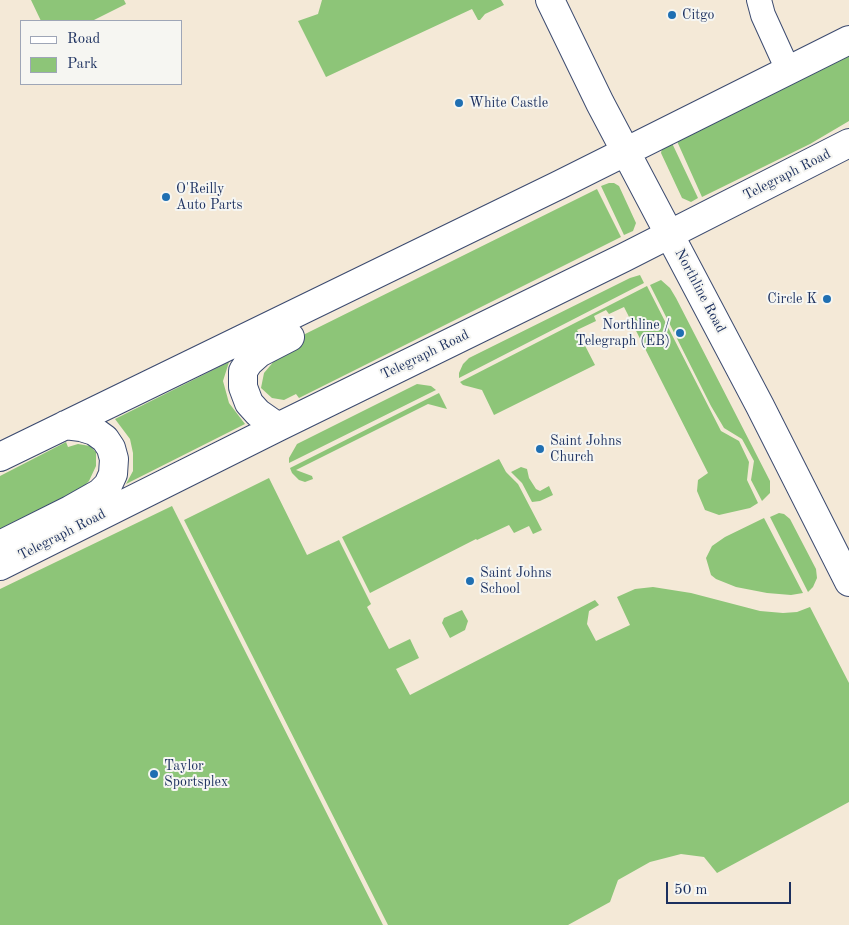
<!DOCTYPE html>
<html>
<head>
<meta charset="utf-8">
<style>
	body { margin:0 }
	#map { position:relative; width:849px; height:925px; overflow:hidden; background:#f4e9d7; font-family:"Old Standard TT",serif }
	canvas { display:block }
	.legend { position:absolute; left:20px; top:20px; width:162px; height:65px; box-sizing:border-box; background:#f6f6f2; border:1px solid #9ea6b7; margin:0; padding:6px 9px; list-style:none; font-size:15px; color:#1b2f5e }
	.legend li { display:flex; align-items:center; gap:10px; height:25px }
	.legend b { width:25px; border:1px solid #9ea6b7 }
	.scale { position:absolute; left:666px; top:882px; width:125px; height:22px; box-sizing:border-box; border:2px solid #1b2f5e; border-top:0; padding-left:6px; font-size:15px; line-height:18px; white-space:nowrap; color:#1b2f5e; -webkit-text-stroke:4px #f6f6f2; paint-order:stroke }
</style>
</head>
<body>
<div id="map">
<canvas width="849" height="925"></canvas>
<ul class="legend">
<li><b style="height:6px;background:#fff"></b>Road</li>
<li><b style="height:14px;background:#8dc578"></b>Park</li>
</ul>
<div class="scale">50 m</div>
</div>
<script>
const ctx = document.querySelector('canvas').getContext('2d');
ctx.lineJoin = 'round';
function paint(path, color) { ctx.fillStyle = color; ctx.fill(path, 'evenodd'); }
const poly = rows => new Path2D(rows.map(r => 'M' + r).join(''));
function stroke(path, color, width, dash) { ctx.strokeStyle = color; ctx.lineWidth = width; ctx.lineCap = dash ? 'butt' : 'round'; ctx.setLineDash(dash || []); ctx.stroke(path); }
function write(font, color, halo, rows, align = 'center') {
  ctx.font = font + ' "Old Standard TT",serif'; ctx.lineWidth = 4; ctx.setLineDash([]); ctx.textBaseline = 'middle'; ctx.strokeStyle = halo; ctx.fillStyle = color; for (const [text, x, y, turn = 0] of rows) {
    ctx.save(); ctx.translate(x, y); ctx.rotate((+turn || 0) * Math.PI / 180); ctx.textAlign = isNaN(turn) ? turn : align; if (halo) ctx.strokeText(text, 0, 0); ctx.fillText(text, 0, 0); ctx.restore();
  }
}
const green = poly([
	[31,0,124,0,126,4,92,21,41,21],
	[322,0,501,0,504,5,485,14,480,20,478,20,472,9,326,77,298,21,318,14],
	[849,53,849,121,810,144,702,197,676,139],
	[671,141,698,198,691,202,682,198,661,153,662,148],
	[609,183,614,183,619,186,636,223,633,231,624,235,601,186],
	[597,189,621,237,299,398,296,394,284,400,272,398,261,388,264,373,291,341],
	[640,275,644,283,459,378,459,373,463,364,469,358,630,278],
	[661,280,670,288,676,298,770,481,770,493,762,501,751,480,754,461,742,439,724,428,711,406,650,285],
	[647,286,721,431,739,441,749,462,747,480,758,503,750,508,719,515,705,510,697,491,698,480,708,473,624,307,609,314,606,310,594,316,596,321,577,330,595,365,494,415,482,390,463,385,460,382],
	[229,362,223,381,229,403,245,424,126,484,133,471,133,453,130,439,115,419],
	[417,384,431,386,436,390,289,463,289,458,297,444],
	[439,393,447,409,428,404,296,470,312,476,313,479,305,482,299,480,292,473,290,468],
	[66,442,68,447,78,444,90,446,96,452,96,466,89,481,77,494,0,537,0,476],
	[499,459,506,472,518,484,542,530,533,534,529,526,514,533,509,525,477,540,476,539,370,593,342,537],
	[521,467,527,469,529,478,536,489,540,491,549,486,553,495,540,501,532,502,522,483,511,472],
	[269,478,307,555,339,540,371,604,367,607,389,649,410,639,419,658,396,669,410,695,595,600,599,605,589,611,587,624,596,641,630,625,617,597,635,589,653,587,691,593,760,611,783,613,797,612,810,607,849,683,849,802,717,873,704,857,681,854,650,862,618,880,610,902,568,925,388,925,184,520],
	[172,506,383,925,0,925,0,589],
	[779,513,784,514,790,519,816,569,817,578,813,587,808,592,770,517],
	[764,518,803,593,791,595,767,593,736,587,716,579,711,575,706,558,712,546,725,537],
	[462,610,468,621,465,630,450,638,442,623,444,618]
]);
const minor = poly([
	[759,0,763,15,788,70]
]);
const major = poly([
	[550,0,600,103,760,406,849,582],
	[278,427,258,413,249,403,243,387,243,371,249,362,259,353,290,337],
	[0,457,559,185,849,40],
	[0,545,70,510,100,493,108,485,113,474,114,459,111,448,105,439,94,431,81,427,65,425],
	[0,566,278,427,623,258,849,143]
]);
const markers = [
	[672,15,5,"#1f6fb2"],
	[459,103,5,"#1f6fb2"],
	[166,197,5,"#1f6fb2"],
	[827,299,5,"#1f6fb2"],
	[680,333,5,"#1f6fb2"],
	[540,449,5,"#1f6fb2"],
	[470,581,5,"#1f6fb2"],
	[154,774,5,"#1f6fb2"]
];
const poiNames = [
	["Citgo",682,15],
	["White Castle",469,103],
	["O'Reilly",176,189],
	["Auto Parts",176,205],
	["Circle K",817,299,"right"],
	["Northline /",670,325,"right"],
	["Telegraph (EB)",670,341,"right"],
	["Saint Johns",550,441],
	["Church",550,457],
	["Saint Johns",480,573],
	["School",480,589],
	["Taylor",164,766],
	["Sportsplex",164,782]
];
const streetNames = [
	["Telegraph Road",787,175,-27],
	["Northline Road",700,291,62],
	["Telegraph Road",425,355,-26],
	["Telegraph Road",62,535,-27]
];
paint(green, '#8dc578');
stroke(minor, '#3c4b70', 26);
stroke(major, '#3c4b70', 30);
stroke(minor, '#fff', 24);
stroke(major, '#fff', 28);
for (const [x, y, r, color] of markers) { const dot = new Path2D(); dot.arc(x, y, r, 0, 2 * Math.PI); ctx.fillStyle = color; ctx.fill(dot); stroke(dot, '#f6f6f2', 2); }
write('14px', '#1b2f5e', '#f6f6f2', poiNames, 'left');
write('14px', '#1b2f5e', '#f6f6f2', streetNames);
</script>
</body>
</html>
